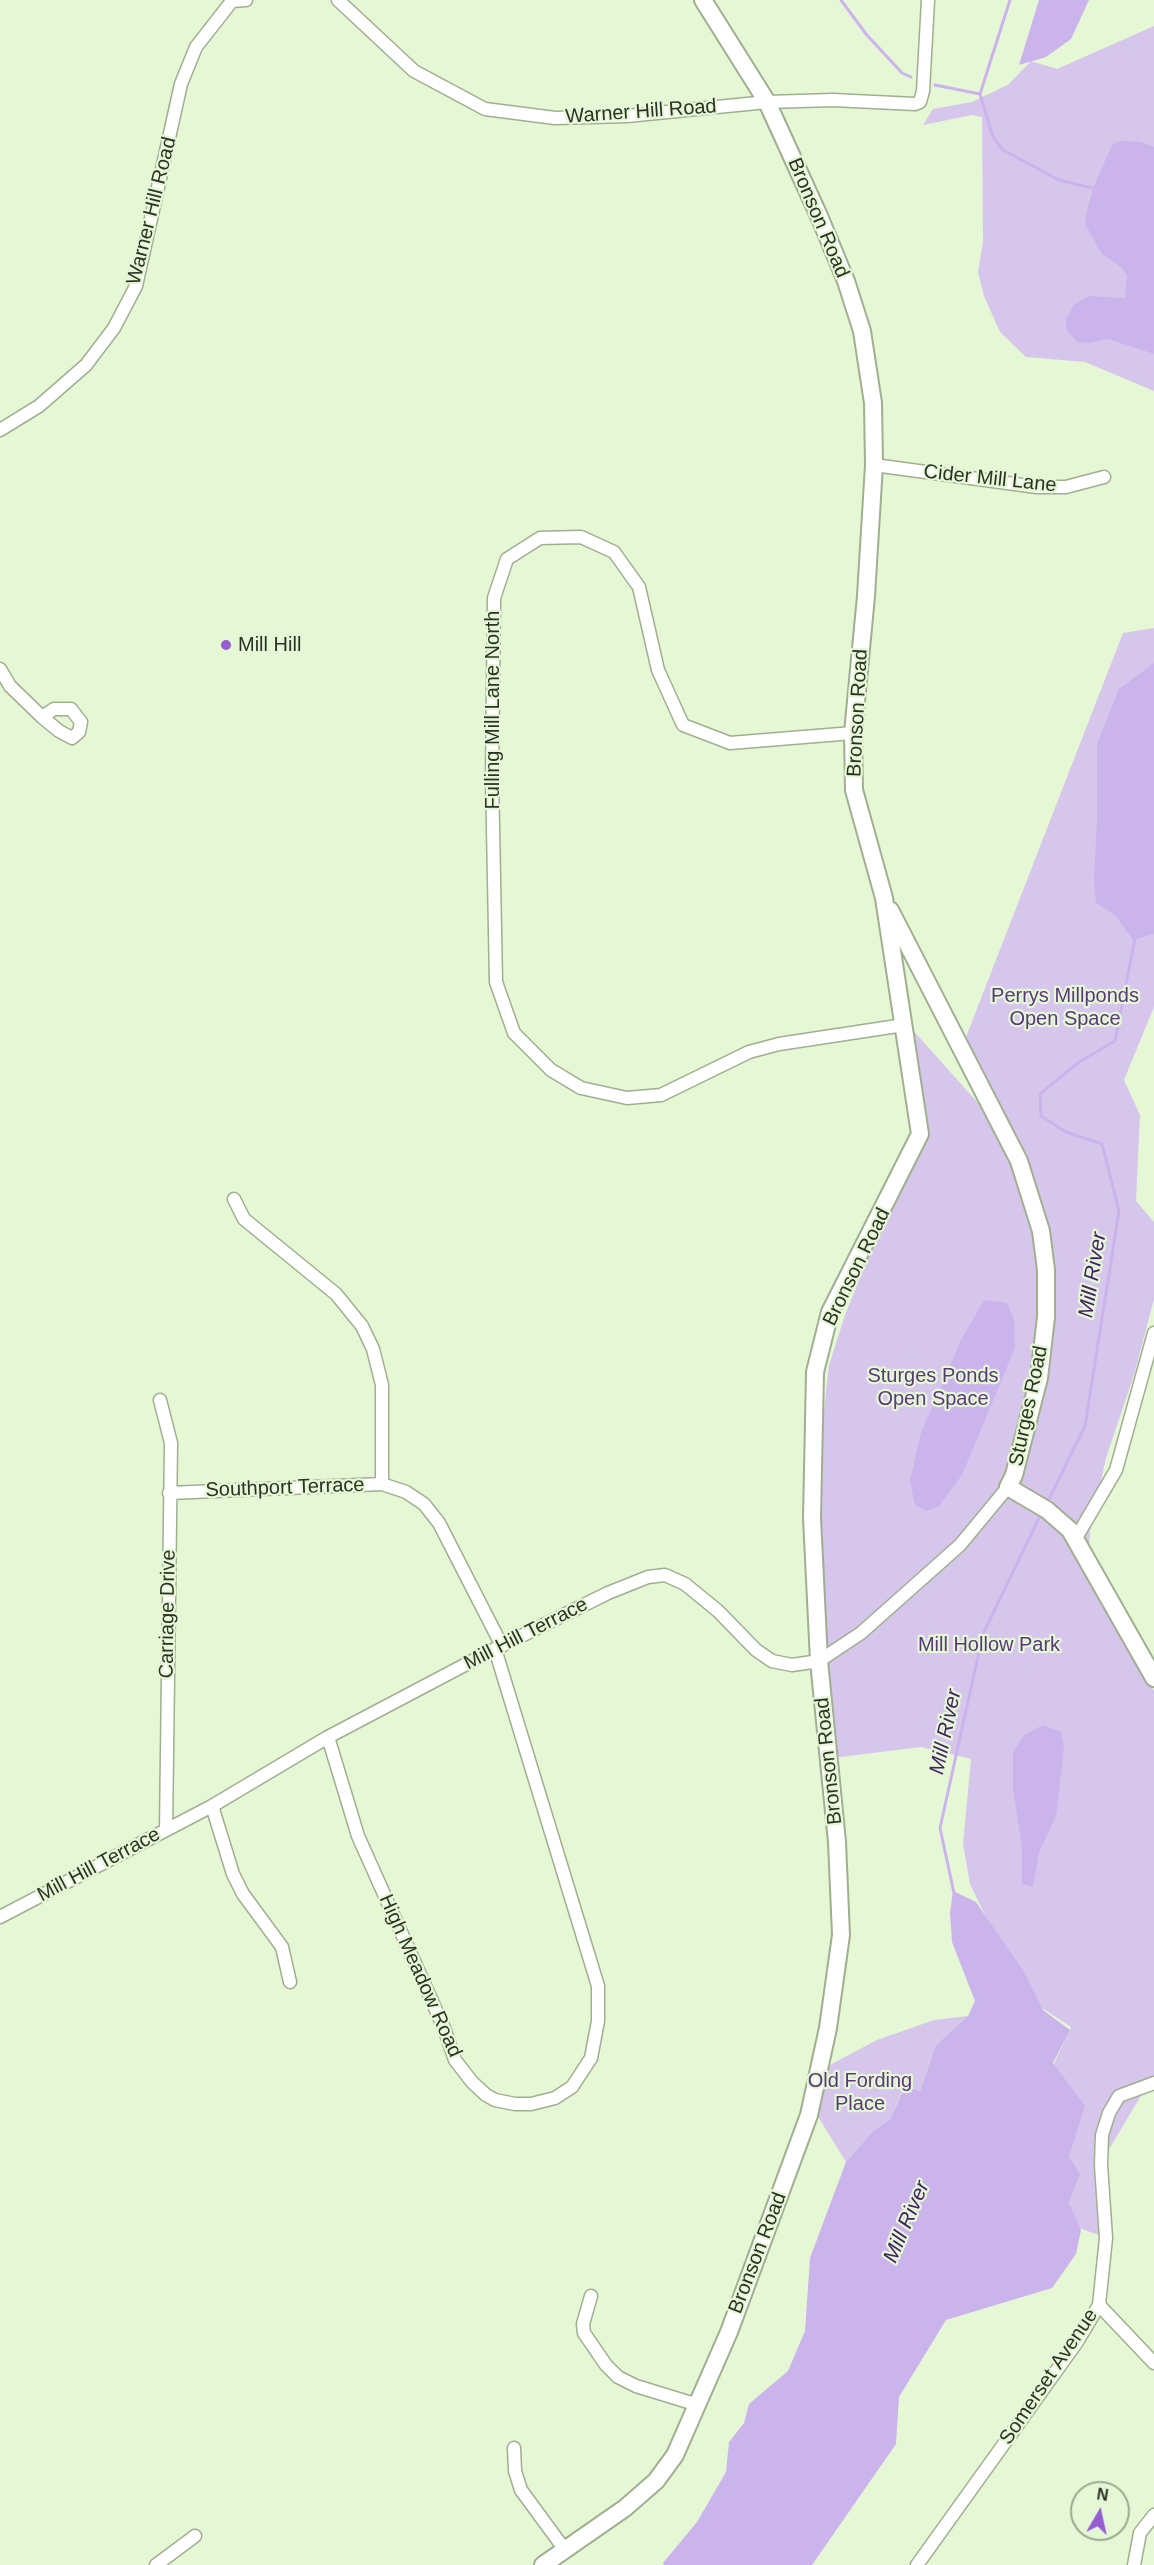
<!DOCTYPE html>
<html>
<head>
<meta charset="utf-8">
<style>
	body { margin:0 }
	#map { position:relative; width:1154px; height:2565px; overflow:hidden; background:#e6f7d6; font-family:Helvetica,sans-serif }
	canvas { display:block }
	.north { position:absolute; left:1070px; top:2481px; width:60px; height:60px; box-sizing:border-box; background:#e6f7d6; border:2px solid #9ca990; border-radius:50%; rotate:9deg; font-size:16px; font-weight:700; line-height:24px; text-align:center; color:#2c3326 }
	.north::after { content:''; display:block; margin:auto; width:21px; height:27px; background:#955cd3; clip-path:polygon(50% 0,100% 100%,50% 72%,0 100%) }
</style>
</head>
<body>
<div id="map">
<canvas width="1154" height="2565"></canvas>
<div class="north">N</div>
</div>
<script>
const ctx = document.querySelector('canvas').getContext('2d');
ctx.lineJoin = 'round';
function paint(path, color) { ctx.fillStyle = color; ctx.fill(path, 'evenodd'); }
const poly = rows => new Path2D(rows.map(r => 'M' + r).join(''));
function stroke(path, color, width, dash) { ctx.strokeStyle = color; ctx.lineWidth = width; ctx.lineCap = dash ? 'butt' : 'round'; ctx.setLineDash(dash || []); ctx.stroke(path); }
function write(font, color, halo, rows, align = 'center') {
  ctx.font = font + ' Helvetica,sans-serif'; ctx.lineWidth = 4.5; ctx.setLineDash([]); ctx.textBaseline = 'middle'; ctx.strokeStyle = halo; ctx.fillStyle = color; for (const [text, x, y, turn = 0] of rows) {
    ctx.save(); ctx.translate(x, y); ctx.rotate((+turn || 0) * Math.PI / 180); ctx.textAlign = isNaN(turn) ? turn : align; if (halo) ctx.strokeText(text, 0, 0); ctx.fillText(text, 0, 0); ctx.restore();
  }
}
const green = poly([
	[1154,26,1154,391,1085,362,1026,357,1000,332,984,296,978,272,983,241,982,117,972,115,923,125,933,109,972,102,993,92,1009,84,1031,61,1057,69],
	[1154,628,1154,1007,1124,1080,1140,1115,1136,1201,1154,1222,1154,1299,1134,1375,1106,1458,1090,1531,1088,1580,1154,1691,1154,2080,1142,2094,1099,2166,1099,2235,1079,2228,1069,2203,1079,2178,1068,2154,1054,2064,1071,2027,1042,2008,985,1915,970,1884,963,1844,971,1759,921,1747,832,1758,817,1521,819,1454,829,1365,845,1315,918,1133,911,1028,979,1104,959,1055,1123,633],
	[968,2016,936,2045,920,2091,904,2088,890,2119,872,2132,846,2162,817,2115,828,2066,877,2040,934,2020]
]);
const water = poly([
	[1039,0,1089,0,1071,39,1046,57,1019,65],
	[1120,141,1141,142,1154,147,1154,354,1108,339,1090,343,1077,342,1066,329,1066,319,1074,305,1089,296,1125,298,1127,275,1121,267,1102,254,1085,224,1087,210,1094,186,1112,145],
	[1154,663,1154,934,1133,940,1115,915,1096,903,1094,878,1097,820,1097,744,1119,689],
	[984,1300,1007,1303,1014,1320,1015,1348,962,1475,939,1506,926,1511,915,1505,910,1481,921,1433,961,1340],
	[1043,1725,1061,1732,1064,1748,1056,1816,1039,1852,1033,1887,1022,1884,1022,1847,1013,1788,1013,1752,1024,1735],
	[953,1891,976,1902,1024,1972,1043,2010,1070,2030,1053,2063,1085,2106,1069,2156,1080,2175,1069,2203,1081,2230,1076,2254,1052,2288,946,2320,899,2397,896,2444,812,2565,664,2565,663,2563,697,2522,726,2472,729,2442,744,2423,749,2404,788,2371,805,2331,810,2258,846,2162,872,2132,890,2119,905,2087,920,2091,936,2045,968,2016,975,2001,952,1942,950,1913]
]);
const stream = poly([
	[841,0,866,34,902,73,911,77],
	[1010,0,980,94,993,137,1003,150,1059,180,1096,189],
	[935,85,980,94],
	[1047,1503,1085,1426,1119,1211,1102,1144,1066,1132,1041,1116,1040,1094,1079,1062,1115,1041,1135,938],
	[954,1893,940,1828,983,1634,1041,1514]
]);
const minor = poly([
	[338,0,414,71,485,109,555,118,627,116,767,102,833,100,915,104,920,102,923,91,928,0],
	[0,430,39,406,86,365,114,328,136,286,181,84,196,47,232,1,246,0],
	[874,465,1037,487,1066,487,1104,477],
	[0,669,10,686,42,717,59,731,72,738,79,732,81,722,71,709,54,709,42,717],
	[853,733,730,743,683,725,658,670,639,587,614,552,581,537,540,538,507,559,494,598,492,776,496,982,514,1033,551,1070,581,1088,627,1098,661,1095,749,1052,779,1044,904,1025],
	[234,1199,244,1219,336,1294,362,1326,373,1349,382,1385,382,1484],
	[160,1400,171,1443,166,1830],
	[169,1493,382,1484,406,1492,424,1504,439,1523,502,1646],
	[1076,1538,1116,1470,1154,1333],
	[328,1737,358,1836,444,2028,455,2060,472,2082,486,2095,495,2100,515,2104,531,2104,555,2098,572,2087,591,2058,598,2021,598,1986,495,1649],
	[212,1806,233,1874,243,1894,282,1947,290,1982],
	[0,1917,212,1806,328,1737,495,1649,608,1593,648,1577,665,1575,685,1584,718,1611,756,1650,772,1661,792,1665,819,1661,861,1633,960,1545,1008,1487],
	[591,2296,583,2324,584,2333,606,2365,618,2377,636,2386,698,2405],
	[1099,2305,1154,2363],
	[514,2448,515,2471,521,2490,565,2550],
	[156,2565,195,2536],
	[917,2565,1077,2342,1099,2305,1106,2238,1101,2165,1102,2135,1109,2113,1119,2096,1154,2083],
	[1134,2565,1140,2533,1154,2515]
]);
const secondary = poly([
	[890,910,1019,1161,1041,1231,1046,1270,1046,1317,1039,1378,1014,1475,1008,1487,1047,1510,1070,1530,1154,1678],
	[543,2565,625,2508,656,2481,675,2455,729,2332,809,2115,828,2028,841,1935,837,1842,819,1661,812,1518,815,1372,830,1312,920,1134,884,898,854,790,853,733,866,596,874,465,873,403,862,331,846,281,819,216,767,102,703,0]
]);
const markers = [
	[226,645,6,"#955cd3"]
];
const streetNames = [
	["Warner Hill Road",641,112,-4],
	["Warner Hill Road",152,211,-76],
	["Bronson Road",818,218,67],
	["Cider Mill Lane",990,479,6],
	["Fulling Mill Lane North",493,710,-90],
	["Bronson Road",858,713,-87],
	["Bronson Road",857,1267,-64],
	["Sturges Road",1029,1406,-78],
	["Southport Terrace",285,1488,-2],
	["Carriage Drive",168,1614,-89],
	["Mill Hill Terrace",526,1634,-27],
	["Bronson Road",829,1761,-96],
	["Mill Hill Terrace",99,1865,-28],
	["High Meadow Road",420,1976,66],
	["Bronson Road",758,2253,-69],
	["Somerset Avenue",1049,2377,-56]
];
const poiNames = [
	["Mill Hill",238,645]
];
const parkNames = [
	["Perrys Millponds",1065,996],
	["Open Space",1065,1019],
	["Sturges Ponds",933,1376],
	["Open Space",933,1399],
	["Mill Hollow Park",989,1645],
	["Old Fording",860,2081],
	["Place",860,2104]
];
const waterNames = [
	["Mill River",1093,1275,-81],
	["Mill River",946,1732,-78],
	["Mill River",907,2222,-67]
];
paint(green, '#d6c6ec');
paint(water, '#cbb4ec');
stroke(stream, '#cbb4ec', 3);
stroke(minor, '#9faf90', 15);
stroke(secondary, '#9faf90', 20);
stroke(minor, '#fff', 12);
stroke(secondary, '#fff', 16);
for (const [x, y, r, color] of markers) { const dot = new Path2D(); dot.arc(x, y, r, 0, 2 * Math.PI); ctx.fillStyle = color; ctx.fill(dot); stroke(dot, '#e6f7d6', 2); }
write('20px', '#2c3326', '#e6f7d6', streetNames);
write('20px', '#2c3326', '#e6f7d6', poiNames, 'left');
write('20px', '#59397c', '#e6f7d6', parkNames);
write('italic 21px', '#422264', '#e6f7d6', waterNames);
</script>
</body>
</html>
